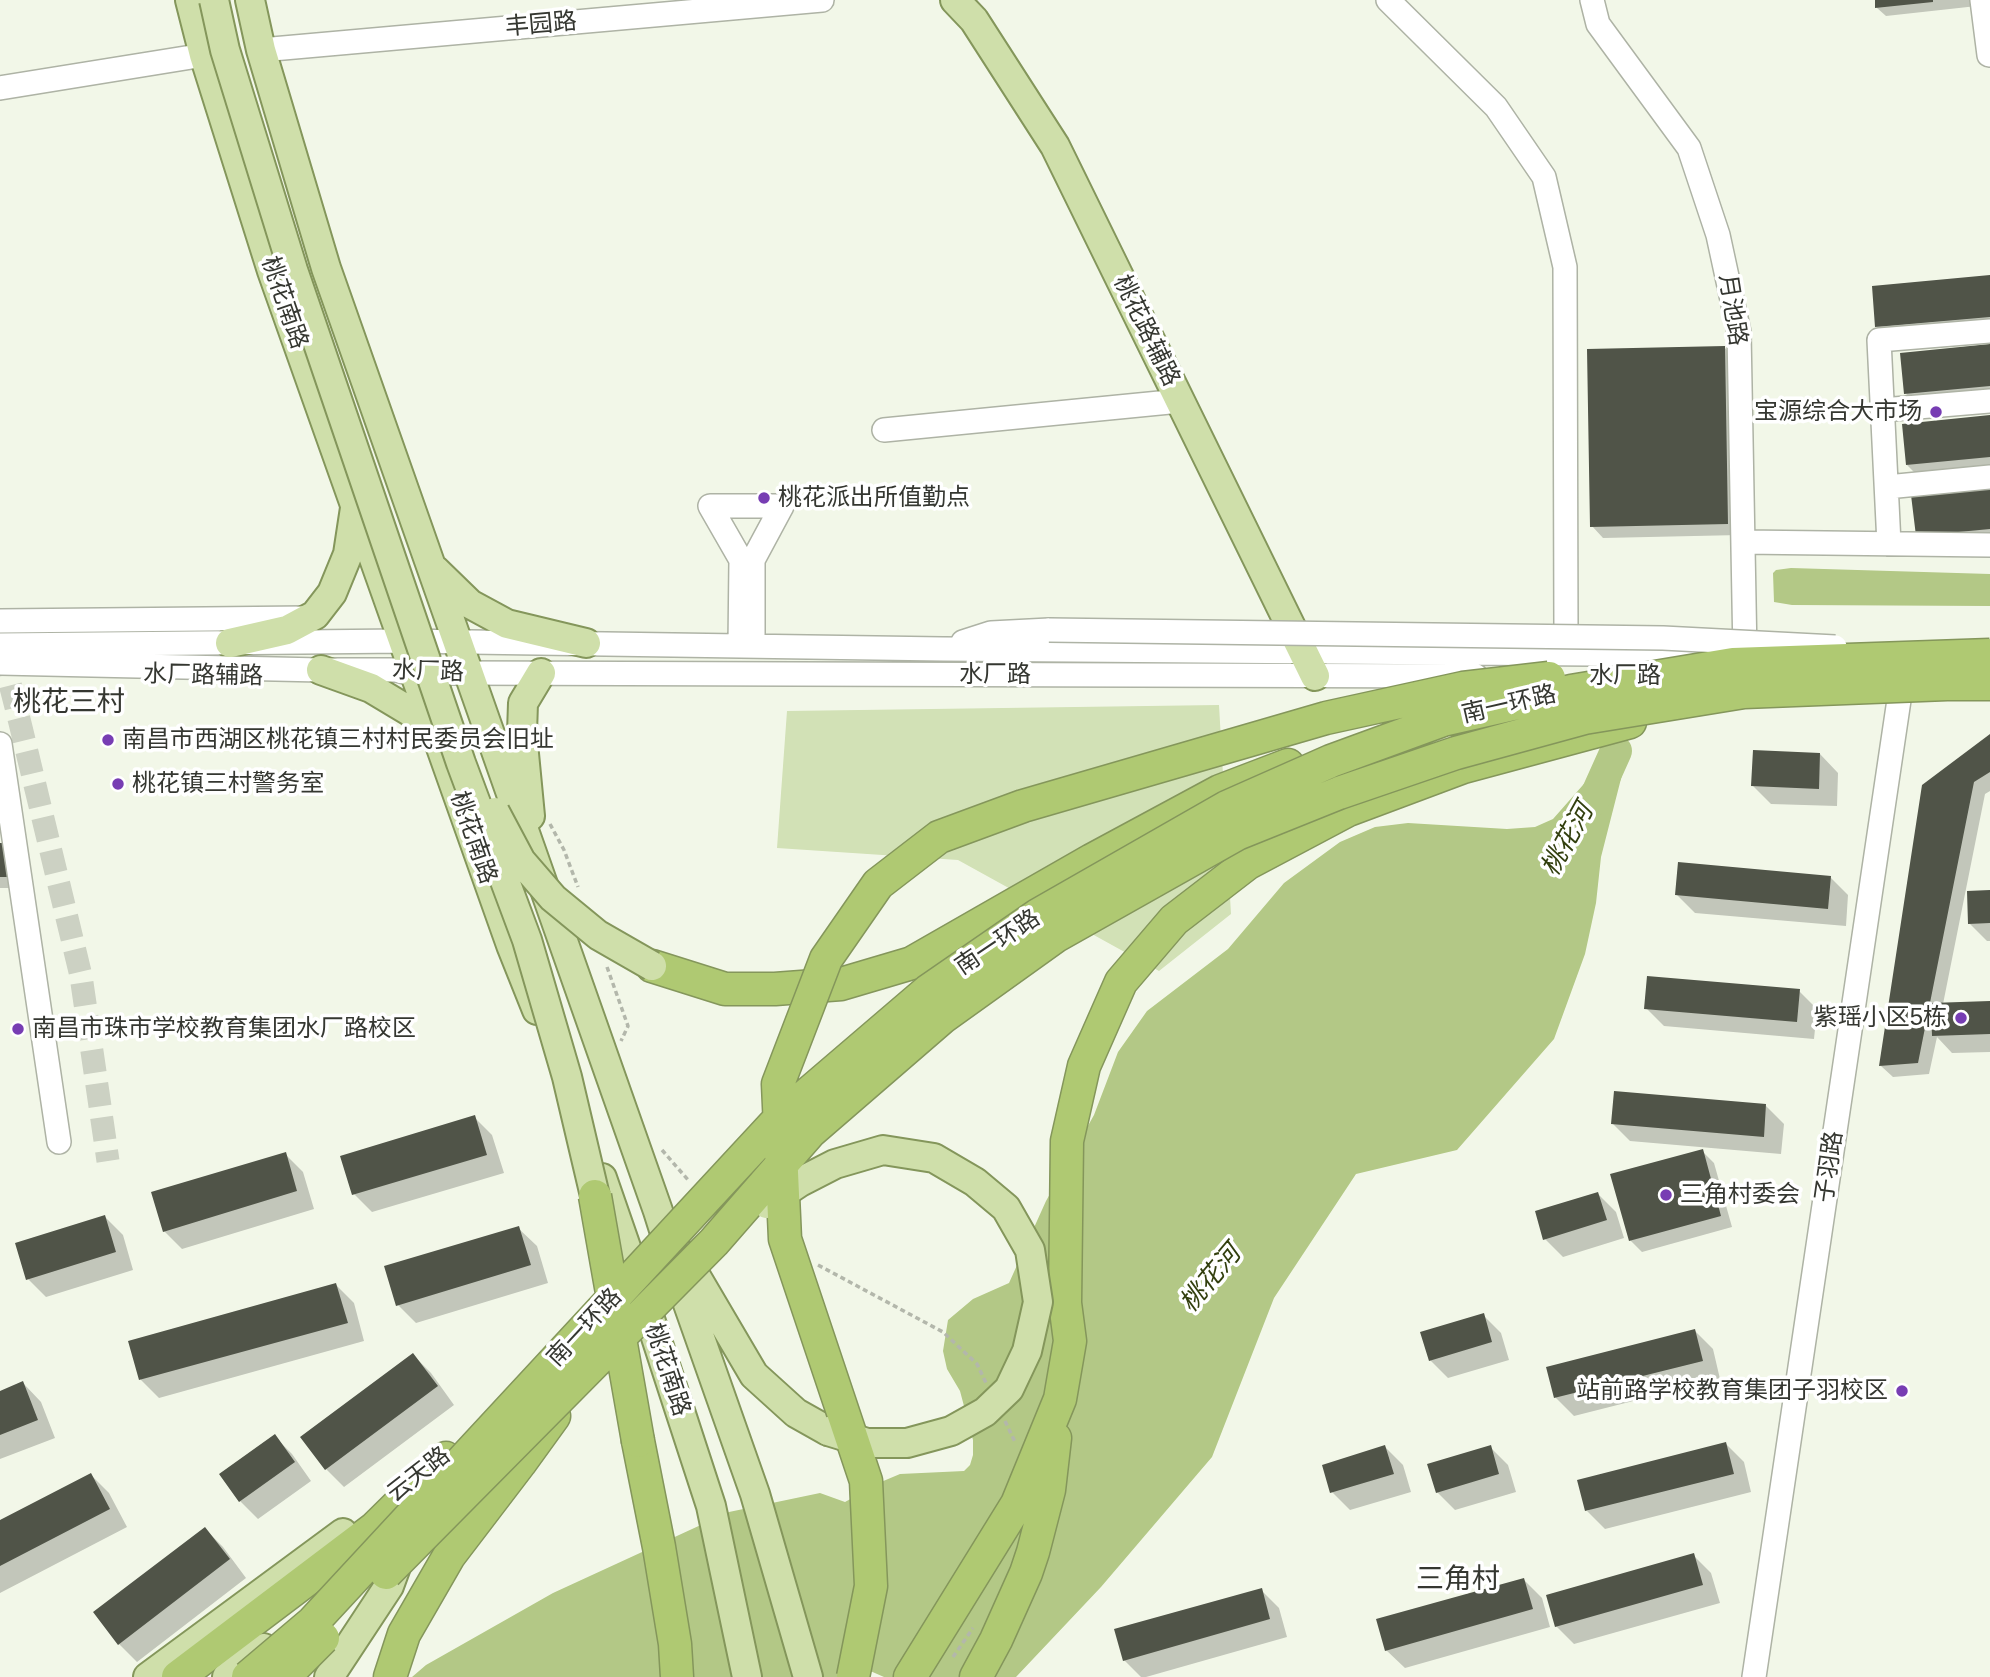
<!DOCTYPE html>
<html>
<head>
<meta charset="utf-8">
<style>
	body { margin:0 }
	canvas { display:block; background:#f2f7e8 }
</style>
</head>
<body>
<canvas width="1990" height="1677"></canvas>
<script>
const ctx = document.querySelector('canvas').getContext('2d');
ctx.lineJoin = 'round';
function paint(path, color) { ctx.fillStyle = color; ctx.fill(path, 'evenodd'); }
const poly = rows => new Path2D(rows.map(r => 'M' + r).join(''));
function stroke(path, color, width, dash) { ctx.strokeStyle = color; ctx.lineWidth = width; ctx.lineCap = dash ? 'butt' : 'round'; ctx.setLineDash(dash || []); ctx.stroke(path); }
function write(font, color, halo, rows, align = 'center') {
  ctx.font = font + ' Arial,"Noto Sans SC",sans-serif'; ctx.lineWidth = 7; ctx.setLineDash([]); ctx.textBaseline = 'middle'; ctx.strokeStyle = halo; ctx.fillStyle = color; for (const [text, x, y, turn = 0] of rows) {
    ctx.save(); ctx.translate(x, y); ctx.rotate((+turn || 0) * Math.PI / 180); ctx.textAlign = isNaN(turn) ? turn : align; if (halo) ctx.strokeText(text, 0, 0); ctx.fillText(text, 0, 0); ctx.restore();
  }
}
const green = poly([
	[1219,705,1231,914,1159,971,958,860,777,848,787,711]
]);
const water = poly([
	[1791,568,1990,574,1990,606,1792,605,1774,602,1773,573,1776,570],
	[1605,760,1624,767,1601,857,1596,903,1585,954,1554,1039,1457,1150,1356,1174,1274,1298,1212,1457,1101,1587,1016,1677,884,1677,868,1670,842,1677,412,1677,426,1665,553,1593,729,1512,820,1493,845,1502,881,1482,900,1474,964,1471,970,1465,973,1455,973,1440,960,1391,947,1369,943,1351,948,1320,973,1299,1009,1283,1046,1201,1094,1115,1118,1052,1147,1011,1228,949,1284,883,1340,842,1375,827,1408,823,1507,829,1535,827,1553,819]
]);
const shadow = poly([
	[1876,0,1977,0,1977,6,1886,16,1877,8],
	[1990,277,1990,329,1889,338,1877,327],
	[1990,346,1990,398,1918,405,1906,394],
	[1725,348,1736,360,1740,535,1603,538,1592,526],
	[1990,417,1990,470,1919,477,1907,465],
	[1990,489,1990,542,1929,548],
	[1990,736,1990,791,1985,794,1943,1004,1990,1003,1990,1052,1952,1053,1937,1037,1929,1074,1893,1077,1881,1066,1923,786],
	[1820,754,1838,773,1837,806,1771,804,1753,786],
	[0,845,22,888,0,888],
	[1830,877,1848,895,1846,926,1695,913,1677,895],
	[1990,892,1990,941,1987,941,1969,923],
	[1799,991,1817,1009,1814,1039,1664,1026,1646,1008],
	[1766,1106,1784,1124,1781,1154,1630,1141,1612,1123],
	[474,1117,492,1135,504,1173,372,1212,354,1194],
	[1702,1151,1714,1163,1732,1227,1642,1252,1630,1240],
	[285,1154,303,1172,314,1209,182,1249,164,1231],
	[1598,1194,1616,1212,1624,1238,1563,1257,1545,1239],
	[105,1217,123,1235,133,1270,46,1297,28,1279],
	[518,1228,537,1246,548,1283,416,1323,398,1305],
	[336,1285,354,1303,364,1341,159,1398,141,1380,131,1342],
	[1483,1315,1501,1333,1509,1360,1448,1378,1430,1360],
	[1695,1331,1713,1349,1720,1379,1574,1416,1556,1398,1548,1368],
	[413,1355,431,1373,454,1405,344,1487,326,1469],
	[23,1383,41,1402,55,1438,0,1459,0,1392],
	[274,1436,292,1454,311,1481,258,1519,240,1501],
	[1726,1444,1744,1462,1751,1492,1605,1529,1587,1511],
	[1385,1447,1403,1465,1411,1492,1350,1510,1332,1492],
	[1490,1447,1508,1465,1516,1492,1455,1510,1437,1492],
	[91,1475,109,1493,127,1527,0,1593,0,1521],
	[205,1529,223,1547,246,1578,137,1662,119,1644],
	[1693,1555,1711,1573,1720,1603,1574,1644,1556,1626],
	[1524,1580,1542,1598,1550,1627,1405,1668,1386,1650],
	[1261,1590,1279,1608,1287,1637,1146,1677,1141,1677,1124,1660]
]);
const river = poly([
	[1594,800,1616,751]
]);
const building = poly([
	[1875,0,1933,0,1933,2,1875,8],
	[1990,275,1990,317,1875,327,1872,286],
	[1990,344,1990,386,1904,394,1900,353],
	[1725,346,1728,524,1590,527,1587,349],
	[1990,415,1990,457,1906,465,1902,424],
	[1990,487,1990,529,1916,536,1911,495],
	[1990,734,1990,772,1974,782,1918,1063,1879,1066,1922,785],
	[1753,750,1820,753,1819,789,1751,786],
	[0,843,11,843,11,877,0,877],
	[1678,862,1831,876,1828,909,1675,895],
	[1990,890,1990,923,1968,924,1967,891],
	[1647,976,1800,989,1797,1022,1644,1009],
	[1990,1001,1990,1034,1932,1036,1931,1003],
	[1614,1091,1766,1104,1764,1137,1611,1124],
	[475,1115,487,1155,352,1195,340,1156],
	[1703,1149,1721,1216,1629,1241,1610,1174],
	[286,1152,297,1191,163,1232,151,1192],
	[1598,1192,1607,1220,1543,1240,1535,1211],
	[105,1215,116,1252,26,1280,15,1243],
	[519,1226,531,1265,396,1306,384,1266],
	[336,1283,348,1323,139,1380,128,1341],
	[1484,1313,1492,1342,1429,1361,1420,1332],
	[1695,1329,1703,1361,1554,1398,1546,1367],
	[413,1353,438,1386,325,1470,300,1437],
	[23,1381,38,1420,0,1435,0,1391],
	[275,1434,295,1462,239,1502,219,1474],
	[1726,1442,1734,1474,1585,1511,1577,1480],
	[1385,1445,1394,1474,1330,1493,1322,1465],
	[1491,1445,1499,1474,1436,1493,1427,1464],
	[91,1473,110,1509,0,1566,0,1520],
	[205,1527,230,1559,118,1645,93,1612],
	[1694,1553,1703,1585,1555,1627,1546,1595],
	[1524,1578,1533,1609,1385,1651,1376,1619],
	[1262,1588,1270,1619,1123,1661,1114,1629]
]);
const minorTunnel = poly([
	[0,653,5,664,20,723,81,976,108,1161]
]);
const path = poly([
	[550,824,564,850,578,887],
	[607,967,628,1026,621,1041],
	[662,1150,689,1181],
	[818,1265,943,1332,977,1364,986,1383],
	[1005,1421,1015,1442],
	[953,1657,973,1628]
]);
const minor = poly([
	[1388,0,1496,107,1544,177,1565,267,1566,637],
	[1592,0,1598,24,1689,148,1718,235,1739,332,1745,655],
	[1982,0,1989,55],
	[261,50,822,0],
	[0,88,204,55],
	[1882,410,1990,401],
	[884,430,1180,401],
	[1887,487,1990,477],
	[1743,542,1990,545],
	[1889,544,1879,340,1990,331],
	[0,621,307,618],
	[963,642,991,633,1049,630],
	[0,645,403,641,943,649,1722,655],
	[740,646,741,560,710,506,782,506,753,560,753,646],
	[0,663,321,670,396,670,404,672,456,673,1476,676],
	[0,744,59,1142],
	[1754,1677,1903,673]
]);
const major = poly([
	[190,0,204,55,272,271,511,945,537,1010],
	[250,0,261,50,326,268,658,1211,681,1284,755,1494,808,1677],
	[955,0,974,20,1055,146,1315,676],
	[435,570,470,604,507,624,586,643],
	[230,643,287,630,315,615,332,593,348,554,355,508],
	[321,670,371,688,411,712,434,737],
	[530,816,522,733,523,703,541,673],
	[602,1178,637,1279,711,1506,747,1677],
	[684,1256,754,1375,796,1413,828,1431],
	[148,1677,343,1533],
	[227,1677,263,1648],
	[329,1677,389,1586,401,1553]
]);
const highway = poly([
	[652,966,725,989,775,989,841,984,912,963,1092,860,1220,791,1288,765],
	[638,1441,659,1547,675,1644,677,1677],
	[178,1677,375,1528,446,1458],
	[390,1677,404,1634,449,1556,520,1463,554,1416],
	[910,1677,1017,1504,1060,1399,1070,1341,1065,1303,1067,1141,1084,1066,1121,982,1174,920,1248,863,1348,810,1463,767,1630,722],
	[976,1677,996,1640,1026,1573,1033,1552,1049,1490,1055,1438]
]);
const minorBridge = poly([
	[1049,630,1663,638,1835,647]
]);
const majorBridge = poly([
	[214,0,225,50,293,270,461,763,527,940,567,1077,595,1196],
	[495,812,521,861,553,898,598,935,652,966],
	[767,1204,800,1182,835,1164,883,1150,934,1158,975,1182,1006,1208,1030,1250,1038,1302,1027,1351,1009,1389,985,1412,951,1431,907,1443,867,1443,828,1431]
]);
const highwayBridge = poly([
	[595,1196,638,1441],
	[386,1573,714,1242,810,1132,943,1017,1056,936,1237,834,1339,793,1456,753,1584,718,1744,692,1947,684,1990,684],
	[248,1677,313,1622,782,1116,928,991,1038,915,1227,807,1331,761,1443,720,1571,691,1733,664,1990,655],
	[284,1677,323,1638],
	[853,1677,871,1586,866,1481,785,1239,778,1084,826,959,878,884,939,837,1023,806,1326,718,1463,688,1549,678]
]);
const markers = [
	[1936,412,7,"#773db3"],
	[764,498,7,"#773db3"],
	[108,740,7,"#773db3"],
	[118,784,7,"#773db3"],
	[1961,1018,7,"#773db3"],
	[18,1029,7,"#773db3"],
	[1666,1195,7,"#773db3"],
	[1902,1391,7,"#773db3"]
];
const streetNames = [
	["丰园路",541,25,-5],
	["桃花南路",284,303,71],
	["月池路",1732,310,81],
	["桃花路辅路",1146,331,64],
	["水厂路",428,672,2],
	["水厂路",995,675],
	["水厂路辅路",203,676,1],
	["水厂路",1625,676],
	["南一环路",1509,705,-13],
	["桃花南路",473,838,71],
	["南一环路",998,943,-34],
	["子羽路",1830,1167,-82],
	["南一环路",585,1328,-47],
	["桃花南路",667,1370,72],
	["云天路",419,1475,-38]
];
const poiNames = [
	["宝源综合大市场",1922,412,"right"],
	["桃花派出所值勤点",778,498],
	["南昌市西湖区桃花镇三村村民委员会旧址",122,740],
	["桃花镇三村警务室",132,784],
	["紫瑶小区5栋",1947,1018,"right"],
	["南昌市珠市学校教育集团水厂路校区",32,1029],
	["三角村委会",1680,1195],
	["站前路学校教育集团子羽校区",1888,1391,"right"]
];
const waterNames = [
	["桃花河",1568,840,-61],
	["桃花河",1211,1279,-50]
];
const quarterNames = [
	["桃花三村",69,703],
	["三角村",1458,1580]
];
paint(green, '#d2e1b6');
paint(water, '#b3c886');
paint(shadow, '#0003');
stroke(river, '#b3c886', 32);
paint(building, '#505448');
stroke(minorTunnel, '#ccd1c3', 23, [23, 11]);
stroke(minor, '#aeb3a5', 26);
stroke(major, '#84965b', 32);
stroke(highway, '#84965b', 35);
stroke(path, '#b3b7ab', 3.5, [5, 3.5]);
stroke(minor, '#fff', 23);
stroke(major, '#cfdfaa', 28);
stroke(highway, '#afc972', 32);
stroke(minorBridge, '#aeb3a5', 26, []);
stroke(majorBridge, '#84965b', 32, []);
stroke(highwayBridge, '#84965b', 35, []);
stroke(minorBridge, '#fff', 23);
stroke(majorBridge, '#cfdfaa', 28);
stroke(highwayBridge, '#afc972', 32);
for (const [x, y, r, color] of markers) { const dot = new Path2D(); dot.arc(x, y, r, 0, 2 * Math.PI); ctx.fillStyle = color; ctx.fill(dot); stroke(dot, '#fff', 2.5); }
write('24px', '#353731', '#fff', streetNames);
write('24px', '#353731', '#fff', poiNames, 'left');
write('italic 26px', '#323f0e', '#fff', waterNames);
write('28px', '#353731', '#fff', quarterNames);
</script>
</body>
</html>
